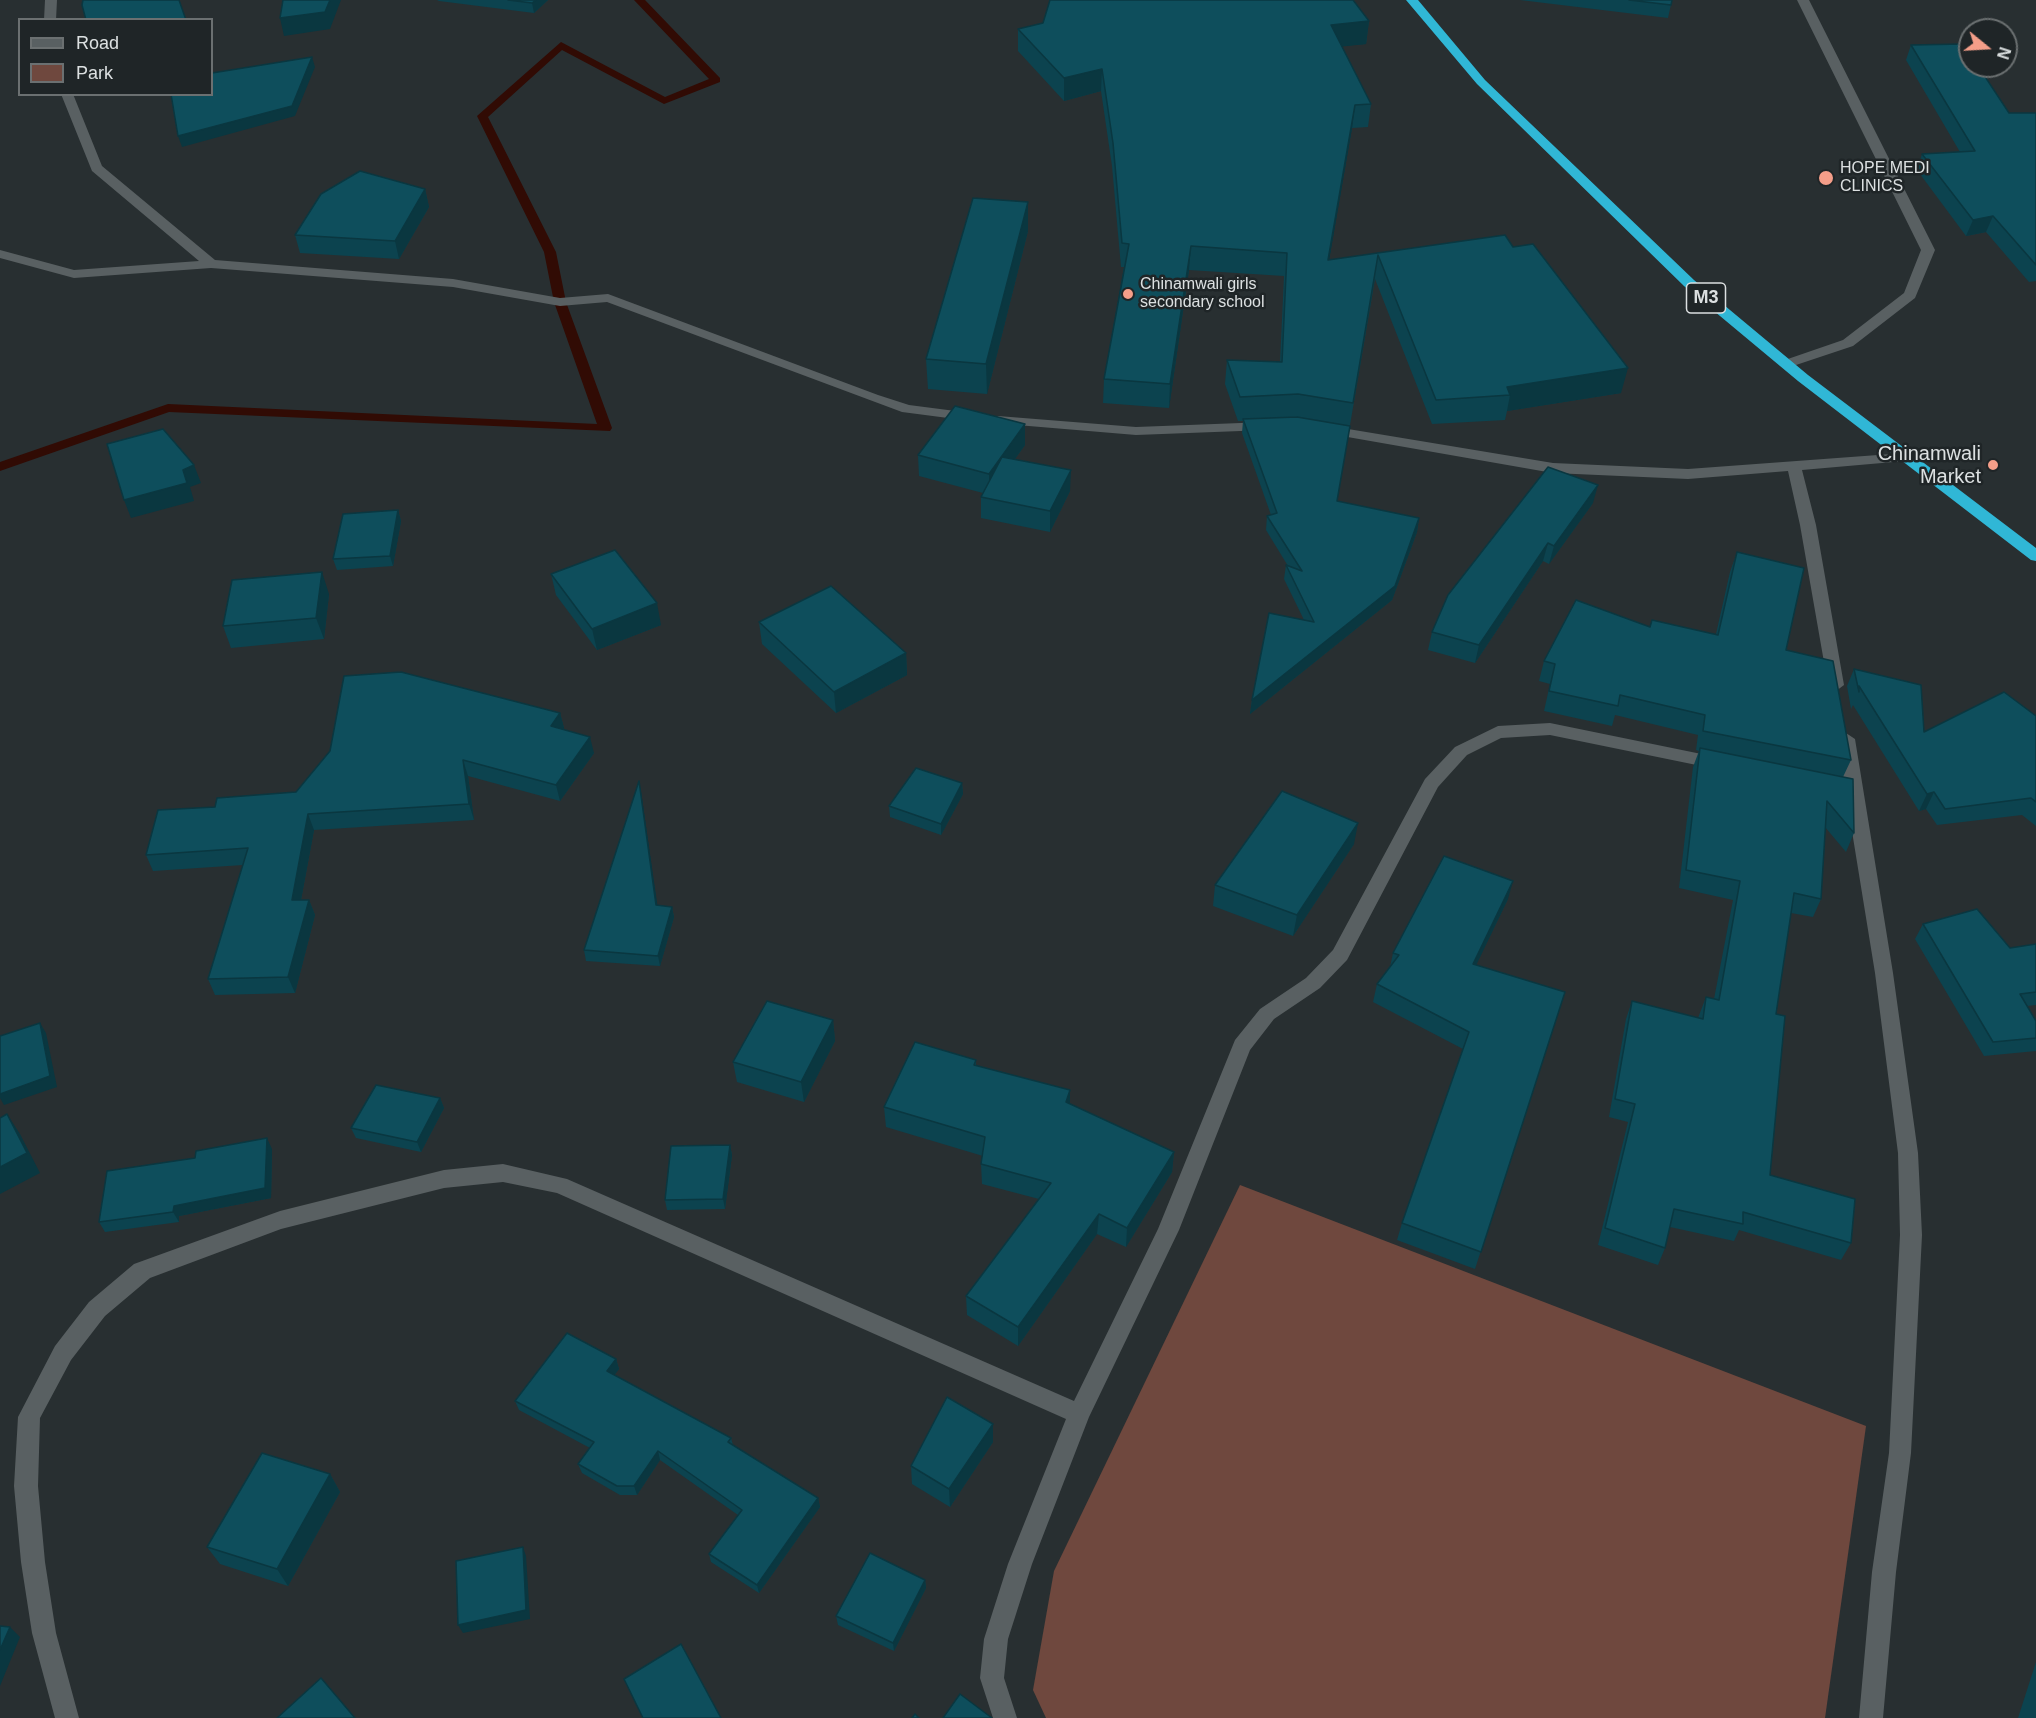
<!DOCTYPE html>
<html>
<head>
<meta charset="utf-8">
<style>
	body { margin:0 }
	#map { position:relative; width:2036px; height:1718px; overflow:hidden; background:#282f31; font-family:Helvetica,sans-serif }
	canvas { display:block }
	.legend { position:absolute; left:18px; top:18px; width:195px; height:78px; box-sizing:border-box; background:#1f2527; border:2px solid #6b7071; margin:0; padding:8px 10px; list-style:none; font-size:18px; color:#dce0e1 }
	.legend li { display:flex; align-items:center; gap:12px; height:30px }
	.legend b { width:30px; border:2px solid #6b7071 }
	.north { position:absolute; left:1958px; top:18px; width:60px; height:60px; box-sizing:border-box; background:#1f2527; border:2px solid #6b7071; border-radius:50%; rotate:108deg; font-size:16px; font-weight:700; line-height:24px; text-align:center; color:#dce0e1 }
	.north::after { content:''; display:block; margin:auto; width:21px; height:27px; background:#f49e89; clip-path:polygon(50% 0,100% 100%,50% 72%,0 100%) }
</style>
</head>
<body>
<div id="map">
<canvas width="2036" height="1718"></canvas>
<ul class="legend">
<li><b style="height:8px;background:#596062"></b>Road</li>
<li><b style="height:16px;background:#6f483e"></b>Park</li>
</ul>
<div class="north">N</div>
</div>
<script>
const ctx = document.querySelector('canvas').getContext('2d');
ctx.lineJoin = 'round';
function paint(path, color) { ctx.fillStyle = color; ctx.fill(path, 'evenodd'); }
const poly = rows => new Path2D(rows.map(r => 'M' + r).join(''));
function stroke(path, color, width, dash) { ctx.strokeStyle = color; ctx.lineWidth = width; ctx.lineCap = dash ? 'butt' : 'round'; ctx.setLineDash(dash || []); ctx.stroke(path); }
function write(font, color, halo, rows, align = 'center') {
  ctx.font = font + ' Helvetica,sans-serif'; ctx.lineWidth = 5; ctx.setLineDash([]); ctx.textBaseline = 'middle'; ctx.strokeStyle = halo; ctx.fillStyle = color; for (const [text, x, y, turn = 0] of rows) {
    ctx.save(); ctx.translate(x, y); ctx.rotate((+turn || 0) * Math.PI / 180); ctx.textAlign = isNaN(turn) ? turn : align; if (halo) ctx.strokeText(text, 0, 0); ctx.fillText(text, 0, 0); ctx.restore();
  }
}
const green = poly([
	[1240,1185,1866,1426,1825,1718,1046,1718,1033,1690,1054,1571]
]);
const stream = poly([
	[634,0,645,0,720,78,720,82,664,104,562,50,488,117,556,252,566,302,612,428,610,431,169,412,0,471,0,462,168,404,597,424,554,302,544,252,477,116,561,42,665,97,709,79,634,0]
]);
const street = poly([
	[45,0,57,0,56,20,44,20,45,0],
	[1797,0,1809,0,1935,250,1915,298,1853,346,1787,368,1780,364,1782,361,1843,340,1904,293,1921,250,1797,0],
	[61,94,73,94,102,166,215,260,453,279,560,298,608,294,878,395,909,405,971,413,978,417,971,421,902,412,607,302,560,306,453,287,211,268,74,278,0,258,0,250,74,270,199,261,92,171,61,94],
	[998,416,1136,427,1267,422,1274,426,1267,430,1136,435,993,423,991,420,998,416],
	[1324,425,1553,463,1688,469,1905,453,1912,457,1905,461,1802,470,1816,525,1844,685,1836,691,1828,685,1800,525,1788,471,1688,479,1553,473,1319,432,1317,429,1324,425],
	[1550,723,1721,758,1730,764,1721,770,1550,735,1501,738,1467,755,1438,787,1347,960,1320,988,1274,1019,1250,1050,1179,1230,1089,1417,1032,1564,1008,1639,1004,1678,1017,1718,993,1718,980,1678,984,1639,1008,1564,1066,1419,557,1193,503,1182,444,1188,281,1229,150,1278,105,1316,71,1360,40,1418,38,1486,45,1562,56,1633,79,1718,55,1718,32,1633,21,1562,14,1486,18,1417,55,1346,89,1302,134,1264,280,1211,444,1170,503,1164,567,1179,1074,1401,1158,1229,1235,1040,1260,1009,1306,978,1333,950,1425,779,1455,747,1498,726,1550,723],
	[1846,733,1855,739,1893,973,1918,1153,1922,1235,1911,1453,1896,1572,1883,1718,1859,1718,1872,1572,1889,1453,1900,1235,1898,1153,1875,973,1837,739,1846,733]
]);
const highway = poly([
	[1406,0,1418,0,1485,80,1694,280,1808,375,2036,548,2036,561,2031,560,1798,381,1684,286,1477,84,1406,0]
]);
const wall = poly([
	[437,0,548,0,534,13,439,1],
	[1520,0,1672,0,1668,18],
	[1369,21,1366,44,1342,46,1371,104,1368,127,1352,128,1329,260,1505,235,1621,393,1507,411,1505,420,1432,424,1375,279,1337,501,1419,518,1417,532,1392,600,1250,714,1252,700,1304,620,1284,579,1286,565,1288,566,1266,530,1267,516,1271,515,1242,433,1243,421,1238,421,1225,384,1227,360,1280,362,1284,276,1189,270,1169,408,1103,403,1104,379,1124,267,1121,267,1112,166,1101,91,1064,101,1018,51,1018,29],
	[1911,45,2009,113,2036,113,2036,281,2029,282,1986,232,1966,236,1917,170,1922,154,1960,152,1906,60],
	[425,189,429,207,399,259,300,253,295,235],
	[1028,231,987,394,928,389,926,359],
	[1025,445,1015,459,1070,491,1050,532,981,518,981,497,983,493,919,476,918,455],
	[1593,503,1549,564,1543,561,1475,663,1428,650,1432,632],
	[398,510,401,521,393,566,337,570,333,559],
	[1737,552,1786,650,1851,760,1843,777,1854,833,1846,852,1825,827,1821,899,1813,917,1791,913,1776,1014,1770,1175,1851,1243,1841,1260,1739,1230,1734,1241,1670,1227,1665,1248,1658,1265,1598,1245,1628,1122,1609,1117,1626,1019,1632,1001,1698,1018,1706,997,1714,999,1733,900,1679,888,1693,767,1699,751,1696,750,1698,735,1615,715,1612,726,1544,711,1550,684,1539,681,1544,661,1650,627,1716,634,1730,572],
	[551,574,661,625,597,650,556,595],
	[329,594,324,639,231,648,223,626],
	[759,622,906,653,907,675,836,713,762,644],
	[1854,669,1924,732,2036,716,2036,826,2022,815,1937,825,1926,809,1919,811,1853,705,1851,709,1847,686],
	[560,713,564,728,563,730,594,753,560,801,468,776,474,820,314,830,301,900,309,900,315,915,295,993,215,995,208,979,243,865,153,871,146,855,215,807,296,792],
	[962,783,963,794,941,835,890,817,889,806],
	[641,792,657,905,672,907,674,917,660,966,586,961,584,950],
	[1354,844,1293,936,1213,906,1215,885],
	[1508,899,1476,965,1565,992,1475,1269,1397,1240,1402,1223,1463,1049,1373,1002,1377,984,1390,967,1393,953],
	[1923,924,2010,948,2036,944,2036,1005,2027,1006,2036,1021,2036,1051,1984,1056,1915,939],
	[833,1020,835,1041,804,1102,737,1082,733,1062],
	[976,1060,976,1065,1070,1090,1070,1104,1174,1152,1172,1172,1126,1247,1097,1234,1018,1346,967,1315,966,1296,1039,1199,982,1184,981,1164,983,1156,886,1127,884,1107],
	[440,1098,444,1108,421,1152,356,1138,351,1128],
	[730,1145,732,1155,725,1209,667,1210,665,1200],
	[272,1149,271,1198,179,1216,179,1222,105,1232,99,1222],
	[616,1359,619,1369,614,1375,731,1438,733,1445,818,1498,820,1507,759,1593,711,1562,709,1554,738,1515,660,1460,637,1495,620,1495,582,1473,578,1464,590,1448,519,1410,515,1401],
	[993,1424,993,1442,950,1507,912,1484,911,1466],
	[330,1474,340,1492,288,1586,220,1564,207,1547],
	[925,1580,926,1588,894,1651,838,1625,836,1616],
	[2036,1662,2036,1718,2018,1718]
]);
const shadedWall = poly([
	[330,0,341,0,330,29,284,36,280,18],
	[536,0,548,0,534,13,532,3],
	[1369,21,1366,44,1329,48,1331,25],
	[312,57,315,67,295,116,182,147,178,136],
	[1102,69,1101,91,1064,101,1064,78],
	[1355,105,1352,128,1325,284,1328,260],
	[425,189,429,207,399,259,395,241],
	[1028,202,1028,231,987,394,986,364],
	[1993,216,1986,232,1966,236,1973,220],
	[1191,246,1189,270,1169,408,1170,384],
	[1628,368,1621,393,1507,411,1510,395,1507,387],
	[1025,424,1025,445,989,495,989,474],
	[194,465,201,483,190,487,194,501,131,518,124,500,183,470],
	[1071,470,1070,491,1050,532,1050,511],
	[1598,485,1593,503,1549,564,1554,546],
	[398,510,401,521,393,566,390,556],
	[1419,518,1417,532,1392,600,1250,714,1252,700],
	[1548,543,1543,561,1475,663,1479,645],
	[322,572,329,594,324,639,316,618],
	[657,603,661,625,597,650,592,629],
	[906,653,907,675,836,713,834,692],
	[560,713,564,728,555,742,551,726],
	[590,737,594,753,560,801,556,785],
	[463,760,468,776,474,820,469,804],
	[639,781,641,792,659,916,656,905],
	[962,783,963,794,941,835,941,824],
	[1934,792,1926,809,1919,811,1927,794],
	[308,814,314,830,298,916,292,900],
	[1358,823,1354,844,1293,936,1297,915],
	[1513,881,1508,899,1468,982,1473,964],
	[309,900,315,915,295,993,288,977],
	[672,907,674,917,660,966,658,956],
	[833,1020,835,1041,804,1102,801,1082],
	[40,1023,46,1033,57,1087,4,1105,0,1098,0,1094],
	[1070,1090,1070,1110,1066,1102],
	[440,1098,444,1108,421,1152,417,1142],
	[7,1114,20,1134,40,1173,0,1194,0,1167],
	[267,1138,272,1149,271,1198,179,1216,179,1222,173,1212,174,1206],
	[730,1145,732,1155,725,1209,723,1199],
	[1174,1152,1172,1172,1126,1247,1127,1228],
	[1099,1214,1097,1234,1018,1346,1018,1327],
	[616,1359,619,1369,610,1381,607,1371],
	[993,1424,993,1442,950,1507,949,1489],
	[658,1451,660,1460,637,1495,634,1486],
	[330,1474,340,1492,288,1586,277,1569],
	[818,1498,820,1507,759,1593,757,1585],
	[523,1547,526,1556,530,1619,463,1633,458,1625],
	[925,1580,926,1588,894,1651,893,1643],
	[10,1627,20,1637,0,1686,0,1650]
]);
const building = poly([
	[83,0,179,0,186,20,86,20,82,5,83,0],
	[283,0,330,0,325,12,280,18,283,0],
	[508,0,536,0,532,3,508,0],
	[1050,0,1353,0,1369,21,1331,25,1371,104,1355,105,1328,260,1505,235,1513,247,1533,244,1628,368,1507,387,1510,395,1436,400,1378,255,1353,403,1298,394,1240,397,1227,360,1282,362,1287,253,1191,246,1170,384,1104,379,1129,244,1122,243,1113,143,1102,69,1064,78,1018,29,1043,23,1050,0],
	[1629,0,1672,0,1671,5,1629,0],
	[1964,44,1970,53,1970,66,1978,66,2009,113,2036,113,2036,265,1993,216,1973,220,1922,154,1975,151,1911,45,1964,44],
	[312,57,292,106,178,136,171,94,212,94,212,73,312,57],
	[360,171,425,189,395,241,295,235,321,194,360,171],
	[973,198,1028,202,986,364,926,359,973,198],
	[955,406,1025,424,989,474,918,455,955,406],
	[1297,417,1350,426,1337,501,1419,518,1395,586,1252,700,1269,613,1314,622,1286,565,1302,571,1267,516,1277,513,1243,419,1297,417],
	[163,429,194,465,183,470,187,483,124,500,107,444,163,429],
	[1002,457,1071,470,1050,511,981,497,1002,457],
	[1548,467,1598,485,1554,546,1548,543,1479,645,1432,632,1448,595,1548,467],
	[398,510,390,556,333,559,343,514,398,510],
	[615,550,657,603,592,629,551,574,615,550],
	[1737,552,1804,568,1786,650,1833,661,1851,760,1703,731,1705,715,1620,695,1618,706,1549,691,1555,664,1544,661,1576,600,1650,627,1652,620,1718,635,1737,552],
	[322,572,316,618,223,626,232,580,322,572],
	[831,586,906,653,834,692,759,622,831,586],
	[1854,669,1921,685,1924,732,2004,692,2036,716,2036,802,2031,798,1945,809,1934,792,1927,794,1859,686,1859,692,1854,669],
	[401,672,560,713,551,726,590,737,556,785,463,760,469,804,308,814,292,900,309,900,288,977,208,979,248,848,146,855,158,810,215,807,217,798,296,792,330,751,344,676,401,672],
	[1700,748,1853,779,1854,833,1827,801,1821,899,1794,893,1776,1014,1785,1016,1770,1175,1855,1199,1851,1243,1743,1212,1743,1224,1674,1209,1665,1248,1605,1228,1635,1104,1615,1099,1632,1001,1703,1019,1706,997,1719,1000,1740,881,1686,870,1700,748],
	[916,768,962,783,941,824,889,806,916,768],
	[639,781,656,905,672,907,658,956,584,950,639,781],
	[1282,791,1358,823,1297,915,1215,885,1282,791],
	[1444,856,1513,881,1473,964,1565,992,1481,1252,1402,1223,1469,1032,1377,984,1399,955,1393,953,1444,856],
	[1977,909,2010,948,2036,944,2036,992,2020,994,2036,1021,2036,1038,1993,1042,1923,924,1977,909],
	[767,1001,833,1020,801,1082,733,1062,767,1001],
	[40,1023,50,1076,0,1094,0,1036,40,1023],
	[915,1042,976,1060,974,1065,1070,1090,1066,1102,1174,1152,1127,1228,1099,1214,1018,1327,966,1296,1051,1183,981,1164,985,1137,884,1107,915,1042],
	[376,1085,440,1098,417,1142,351,1128,376,1085],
	[7,1114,27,1153,0,1167,0,1118,7,1114],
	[267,1138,265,1188,174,1206,173,1212,99,1222,107,1171,195,1158,196,1151,267,1138],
	[730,1145,723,1199,665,1200,671,1146,730,1145],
	[567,1333,616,1359,607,1371,731,1438,728,1442,818,1498,757,1585,709,1554,742,1510,658,1451,634,1486,617,1486,578,1464,594,1442,515,1401,567,1333],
	[947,1397,993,1424,949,1489,911,1466,947,1397],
	[262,1453,330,1474,277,1569,207,1547,262,1453],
	[523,1547,526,1610,458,1625,456,1561,523,1547],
	[870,1553,925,1580,893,1643,836,1616,870,1553],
	[0,1626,10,1627,0,1650,0,1626],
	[681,1644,721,1718,643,1718,624,1679,681,1644],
	[321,1678,355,1718,277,1718,321,1678],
	[960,1694,992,1718,943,1718,960,1694],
	[915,1714,919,1718,912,1718,915,1714]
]);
const markers = [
	[1826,178,8,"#f49e89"],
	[1128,294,6,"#f49e89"],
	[1993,465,6,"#f49e89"]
];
const farPoinames = [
	["HOPE MEDI",1840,169],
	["CLINICS",1840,187],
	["Chinamwali girls",1140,285],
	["secondary school",1140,303]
];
const shields = [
	[1706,298,39]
];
const shieldNames = [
	["M3",1706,298]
];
const poiNames = [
	["Chinamwali",1981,454],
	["Market",1981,477]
];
paint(green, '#6f483e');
paint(stream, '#310b04');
paint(street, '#596062');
paint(highway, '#30b7d6');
paint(wall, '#0c434f');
paint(shadedWall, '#0a3740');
paint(building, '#0e4e5c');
stroke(building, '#0a3740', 1.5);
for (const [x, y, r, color] of markers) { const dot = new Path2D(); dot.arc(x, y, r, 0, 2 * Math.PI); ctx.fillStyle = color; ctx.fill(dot); stroke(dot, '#1f2527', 2); }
write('16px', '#dce0e1', '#1f2527', farPoinames, 'left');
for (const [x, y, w] of shields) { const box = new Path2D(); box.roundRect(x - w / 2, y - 15, w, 30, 4.5); ctx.fillStyle = '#1f2527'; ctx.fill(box); stroke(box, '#dce0e1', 1.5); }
write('bold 18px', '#dce0e1', null, shieldNames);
write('20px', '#dce0e1', '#1f2527', poiNames, 'right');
</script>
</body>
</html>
